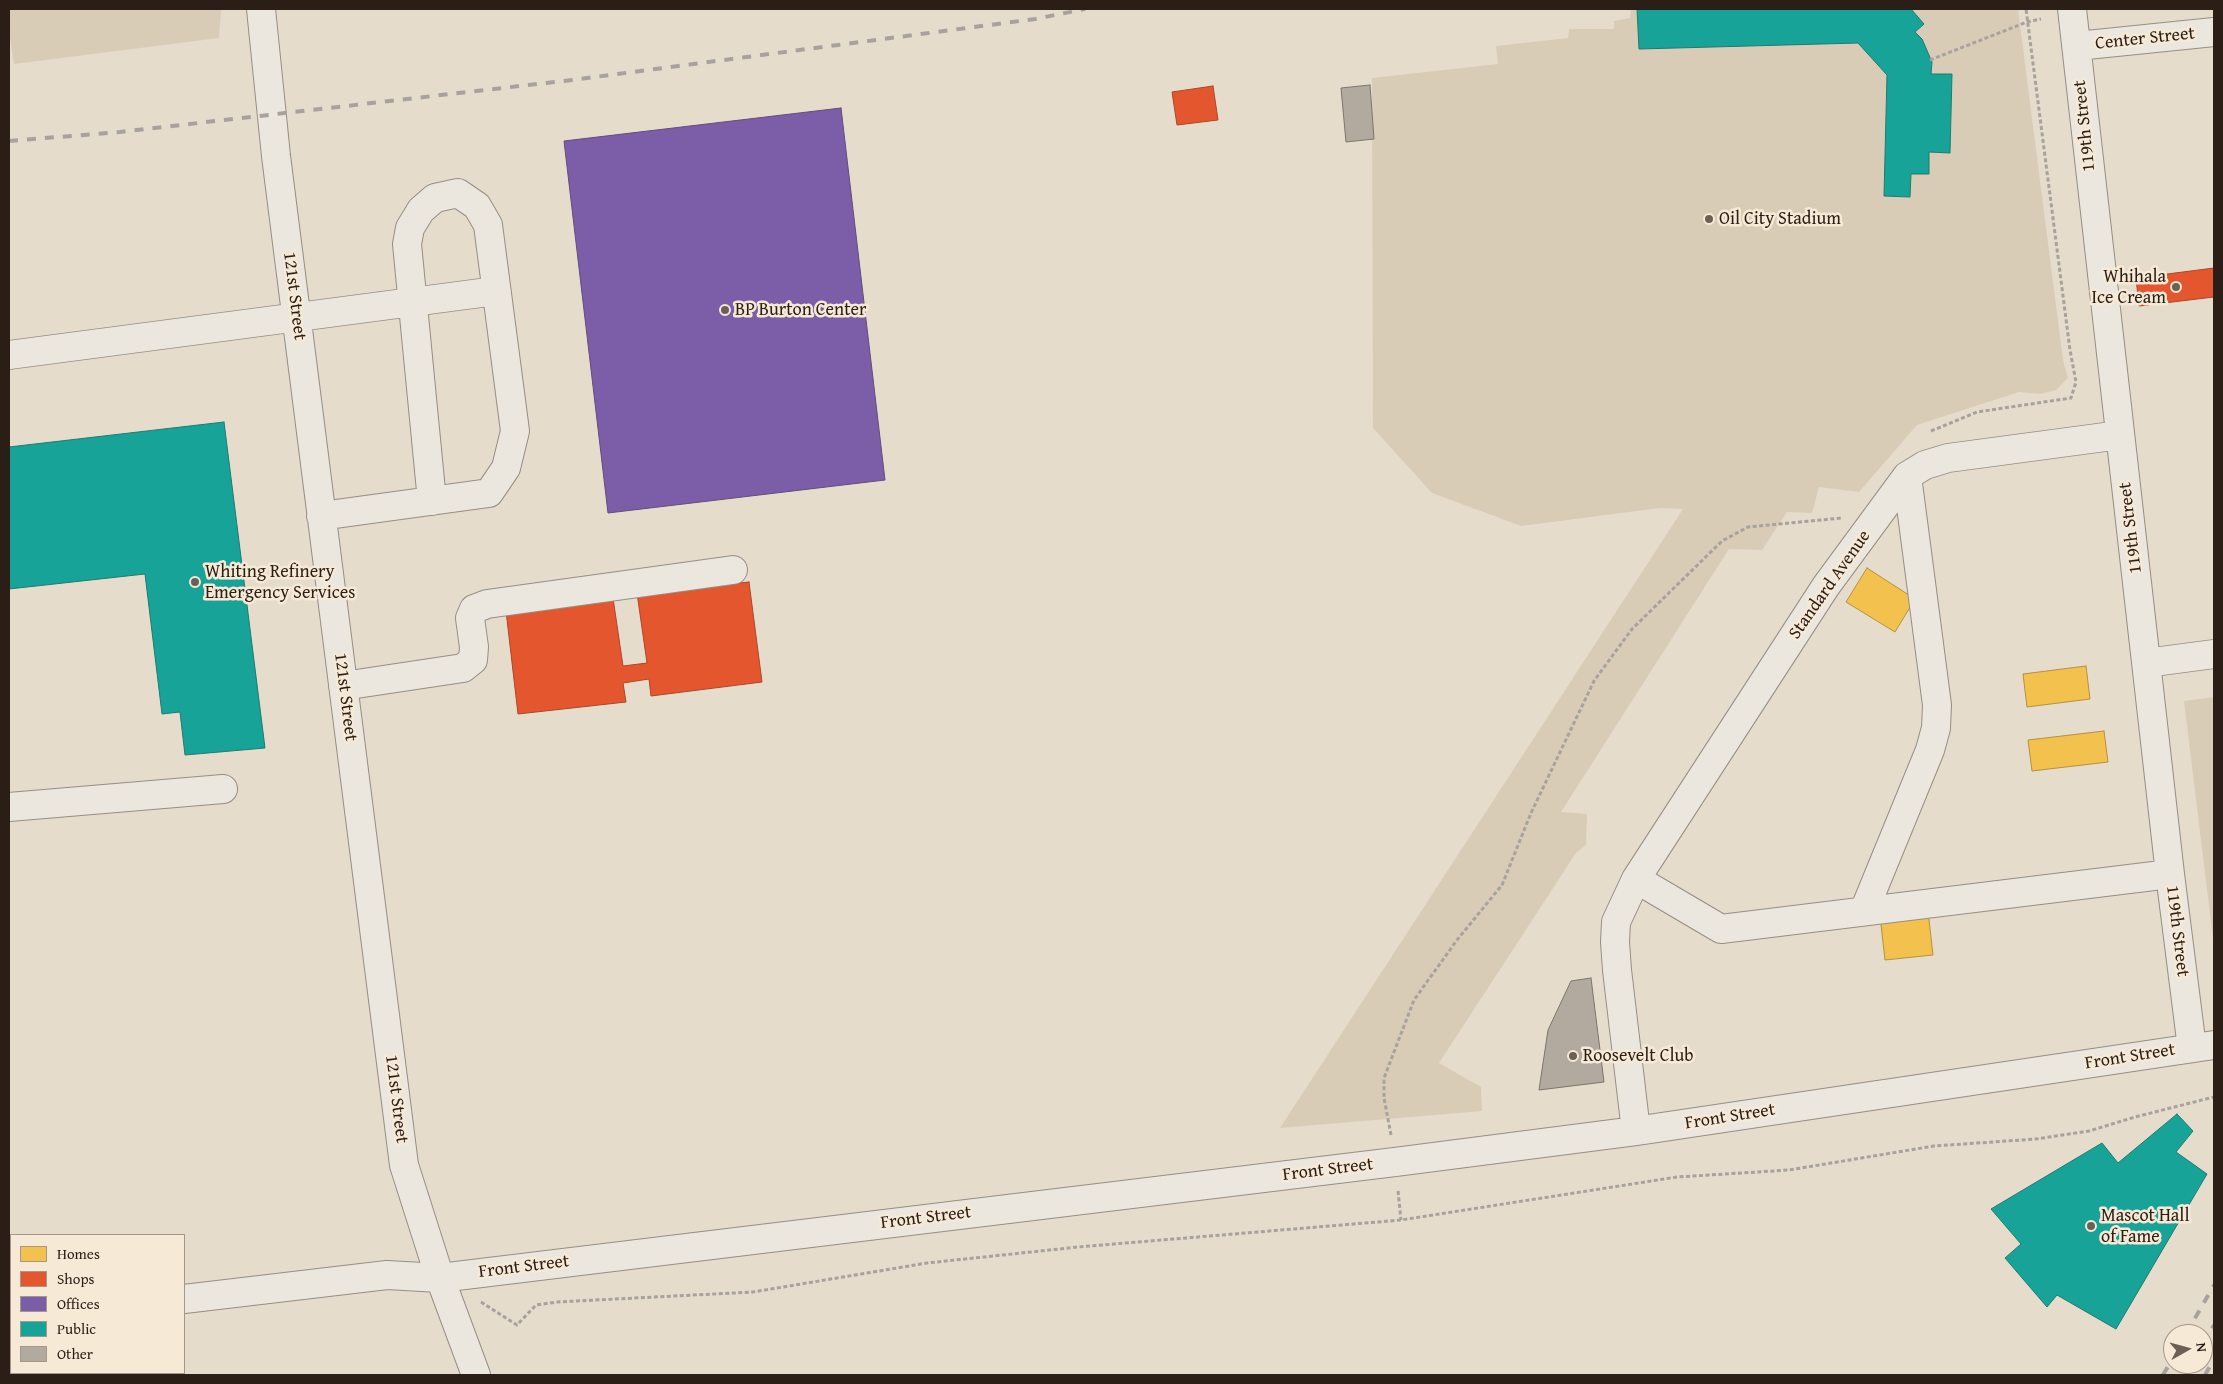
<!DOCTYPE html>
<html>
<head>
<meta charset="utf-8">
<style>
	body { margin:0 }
	#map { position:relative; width:2223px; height:1384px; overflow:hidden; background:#e6dccc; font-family:"Gentium Book Plus",serif }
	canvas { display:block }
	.frame { position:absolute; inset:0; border:10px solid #2b1e17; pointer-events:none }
	.legend { position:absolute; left:10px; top:1234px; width:175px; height:140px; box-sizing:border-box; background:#f6ead7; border:1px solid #a5988a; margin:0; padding:6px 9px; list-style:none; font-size:15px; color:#2b1e17 }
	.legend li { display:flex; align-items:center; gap:10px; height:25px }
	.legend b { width:25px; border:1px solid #a5988a }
	.north { position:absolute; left:2163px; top:1324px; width:50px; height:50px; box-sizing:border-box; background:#f6ead7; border:1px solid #a5988a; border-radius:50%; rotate:83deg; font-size:14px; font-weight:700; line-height:20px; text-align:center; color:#2b1e17 }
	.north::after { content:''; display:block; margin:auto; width:18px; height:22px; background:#6c6056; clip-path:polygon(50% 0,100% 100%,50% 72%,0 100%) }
</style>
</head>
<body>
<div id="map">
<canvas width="2223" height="1384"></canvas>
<div class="frame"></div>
<ul class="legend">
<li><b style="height:14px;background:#f2c14e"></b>Homes</li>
<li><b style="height:14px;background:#e4572e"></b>Shops</li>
<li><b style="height:14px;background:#7b5ea7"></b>Offices</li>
<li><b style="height:14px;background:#17a398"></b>Public</li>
<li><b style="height:14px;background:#b2aa9f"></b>Other</li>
</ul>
<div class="north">N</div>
</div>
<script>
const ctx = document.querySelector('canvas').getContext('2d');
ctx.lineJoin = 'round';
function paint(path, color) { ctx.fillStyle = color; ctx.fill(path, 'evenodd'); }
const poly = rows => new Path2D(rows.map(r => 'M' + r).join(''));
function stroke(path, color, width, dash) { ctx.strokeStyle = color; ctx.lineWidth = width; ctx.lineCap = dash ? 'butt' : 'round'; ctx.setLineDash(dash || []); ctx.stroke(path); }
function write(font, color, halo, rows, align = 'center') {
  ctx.font = font + ' "Gentium Book Plus",serif'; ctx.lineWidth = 5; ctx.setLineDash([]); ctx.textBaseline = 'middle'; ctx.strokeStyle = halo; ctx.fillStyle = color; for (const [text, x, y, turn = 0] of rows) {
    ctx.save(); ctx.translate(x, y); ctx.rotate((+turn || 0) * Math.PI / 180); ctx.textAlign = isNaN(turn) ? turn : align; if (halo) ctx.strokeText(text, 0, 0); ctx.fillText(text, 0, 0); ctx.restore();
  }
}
const green = poly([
	[9,9,221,9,219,38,14,64,9,32],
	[1631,9,2018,9,2063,360,2068,378,2056,390,2040,394,2019,392,1917,425,1859,492,1819,487,1812,513,1787,512,1762,550,1729,549,1561,812,1587,814,1586,845,1576,853,1439,1063,1481,1087,1482,1111,1280,1128,1683,509,1660,508,1521,526,1432,493,1373,428,1372,78,1498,64,1496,46,1568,38,1569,29,1614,29,1614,21,1630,18],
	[2214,697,2214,947,2184,701]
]);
const homes = poly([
	[1867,568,1915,599,1895,632,1846,602,1867,568],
	[2086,666,2090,699,2027,707,2023,674,2086,666],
	[2104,731,2108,762,2032,771,2028,740,2104,731],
	[1928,911,1933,955,1885,960,1880,916,1928,911]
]);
const shops = poly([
	[1213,86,1218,120,1177,125,1172,92,1213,86],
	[2214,268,2214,297,2139,306,2136,278,2214,268],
	[749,582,762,682,651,696,649,679,623,683,626,702,518,714,506,611,613,598,623,666,647,663,637,593,749,582]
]);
const offices = poly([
	[841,108,885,480,608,513,564,141,841,108]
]);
const public = poly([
	[1637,9,1911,9,1924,24,1915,32,1922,39,1932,62,1931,74,1952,74,1950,153,1929,152,1929,174,1911,174,1910,197,1884,196,1887,75,1858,43,1639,49,1637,9],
	[224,422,265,748,185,755,180,712,162,714,145,574,9,589,9,447,224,422],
	[2177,1114,2193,1131,2176,1152,2207,1174,2116,1329,2057,1295,2047,1307,2005,1258,2021,1244,1991,1209,2102,1143,2118,1163,2177,1114]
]);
const building = poly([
	[1370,85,1374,139,1346,142,1341,88,1370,85],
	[1591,978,1604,1082,1539,1090,1548,1030,1571,981,1591,978]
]);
const path = poly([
	[1930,60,2027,22,2041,19],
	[1931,431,1977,412,2071,398,2076,382,2070,350,2026,9],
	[1391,1135,1384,1098,1384,1078,1414,1000,1457,940,1502,885,1531,813,1594,681,1632,629,1722,541,1748,527,1841,518],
	[1398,1191,1401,1220],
	[481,1302,517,1325,536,1305,557,1302,753,1292,927,1263,1078,1247,1401,1220,1677,1177,1789,1170,1934,1146,2036,1139,2089,1131,2135,1117,2214,1097]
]);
const minor = poly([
	[261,9,276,156,404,1165,440,1278,476,1375],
	[2072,9,2170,874,2192,1048],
	[2077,46,2214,32],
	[9,355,496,291],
	[321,516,489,493,506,468,515,431,488,225,477,206,458,193,435,198,421,210,410,228,407,244,432,501],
	[2146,663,2214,654],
	[343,686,463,668,473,660,474,647,470,618,474,609,487,604,733,570],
	[9,807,223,789],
	[1636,879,1721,929,2170,874],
	[1864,911,1930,750,1936,728,1937,705,1907,476],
	[1636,1131,1617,970,1615,942,1616,922,1636,879,1826,586,1907,476,1925,465,1948,458,2120,435],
	[184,1299,387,1275,440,1278,1395,1162,1636,1131,2214,1045],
	[9,1319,11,1319]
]);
const rail = poly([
	[9,141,120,132,572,80,1035,19,1085,9],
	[2186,1334,2214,1285],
	[2203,1344,2214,1325],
	[2163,1375,2173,1358],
	[2186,1375,2192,1364],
	[2205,1375,2214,1359]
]);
const markers = [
	[1709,219,5,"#6c6056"],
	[2176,287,5,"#6c6056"],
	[725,310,5,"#6c6056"],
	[195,582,5,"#6c6056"],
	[1573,1056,5,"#6c6056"],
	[2091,1226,5,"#6c6056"]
];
const streetNames = [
	["Center Street",2145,39,-6],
	["119th Street",2085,126,-96],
	["121st Street",294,296,83],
	["119th Street",2131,528,-97],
	["Standard Avenue",1830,585,-55],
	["121st Street",345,697,83],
	["119th Street",2177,931,83],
	["Front Street",2130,1057,-9],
	["121st Street",396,1099,83],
	["Front Street",1730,1117,-9],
	["Front Street",1328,1170,-7],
	["Front Street",926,1218,-7],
	["Front Street",524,1267,-7]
];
const poiNames = [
	["Oil City Stadium",1719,219],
	["Whihala",2166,277,"right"],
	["Ice Cream",2166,298,"right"],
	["BP Burton Center",735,310],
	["Whiting Refinery",205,572],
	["Emergency Services",205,593],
	["Roosevelt Club",1583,1056],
	["Mascot Hall",2101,1216],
	["of Fame",2101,1237]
];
paint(green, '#d9ccb7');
paint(homes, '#f2c14e');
stroke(homes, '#b6903e', 1);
paint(shops, '#e4572e');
stroke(shops, '#ac4627', 1);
paint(offices, '#7b5ea7');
stroke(offices, '#634b7c', 1);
paint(public, '#17a398');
stroke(public, '#1d7b71', 1);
paint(building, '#b2aa9f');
stroke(building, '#7b756c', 1);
stroke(minor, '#968e84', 30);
stroke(path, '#a7a29c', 3, [4, 2.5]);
stroke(minor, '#ebe6de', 28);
stroke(rail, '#a7a29c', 4, [9, 9]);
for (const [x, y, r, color] of markers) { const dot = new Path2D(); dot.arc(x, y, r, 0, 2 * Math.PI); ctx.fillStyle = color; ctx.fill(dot); stroke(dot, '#f6ead7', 2); }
write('18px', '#2b1e17', '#f6ead7', streetNames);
write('18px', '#2b1e17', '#f6ead7', poiNames, 'left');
</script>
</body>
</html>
